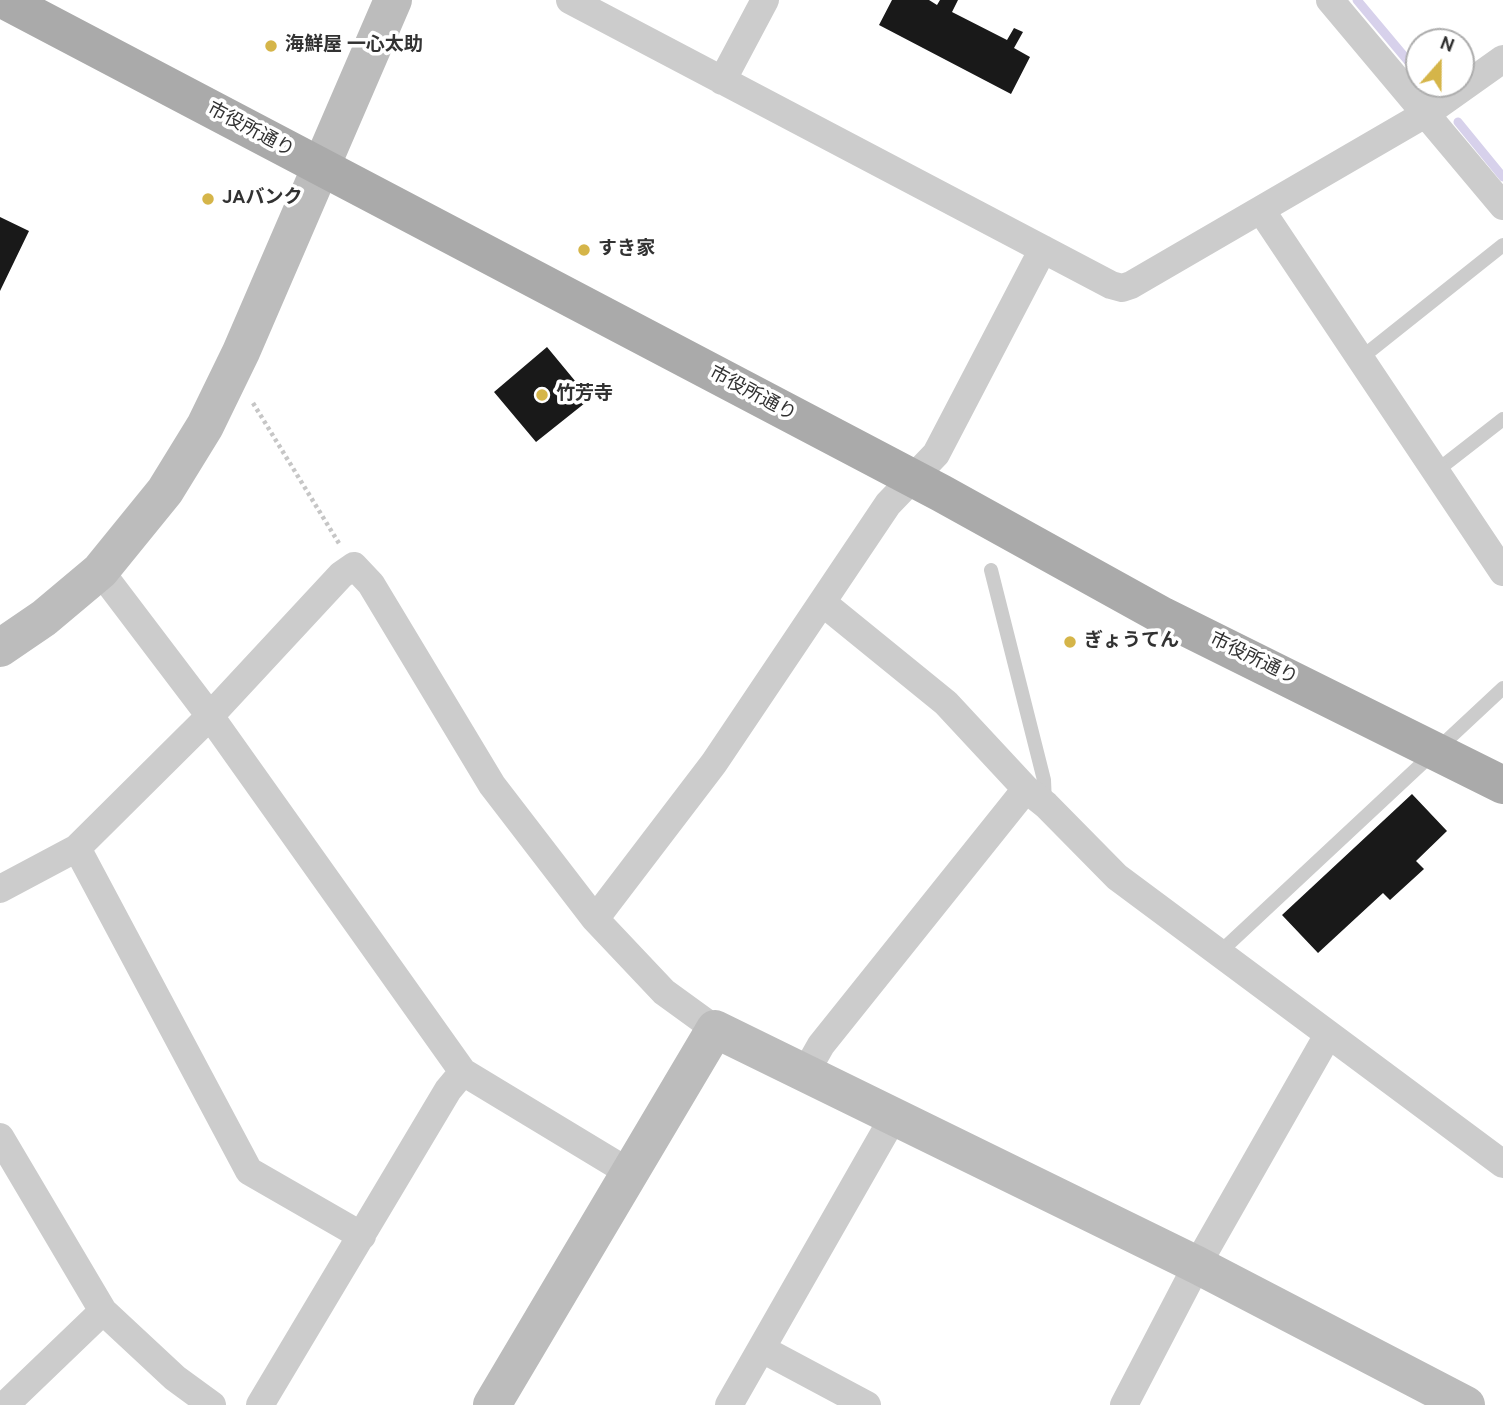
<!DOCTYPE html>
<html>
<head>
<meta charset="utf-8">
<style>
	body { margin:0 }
	#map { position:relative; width:1503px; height:1405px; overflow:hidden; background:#fff; font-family:Overpass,sans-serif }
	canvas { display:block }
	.north { position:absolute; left:1405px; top:28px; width:70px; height:70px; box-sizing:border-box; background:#fff; border:2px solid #adadad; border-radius:50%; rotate:21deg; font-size:19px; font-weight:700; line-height:28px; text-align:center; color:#323232 }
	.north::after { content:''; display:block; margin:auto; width:24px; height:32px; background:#d5b549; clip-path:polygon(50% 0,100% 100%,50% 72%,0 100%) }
</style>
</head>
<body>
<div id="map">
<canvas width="1503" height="1405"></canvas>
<div class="north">N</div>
</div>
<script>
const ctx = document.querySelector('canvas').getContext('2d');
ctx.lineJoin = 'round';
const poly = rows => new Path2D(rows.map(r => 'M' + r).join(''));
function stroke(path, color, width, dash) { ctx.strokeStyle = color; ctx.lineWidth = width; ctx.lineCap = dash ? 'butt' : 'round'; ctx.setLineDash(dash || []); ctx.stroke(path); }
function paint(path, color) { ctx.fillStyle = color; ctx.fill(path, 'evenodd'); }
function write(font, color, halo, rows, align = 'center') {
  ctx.font = font + ' Overpass,"Noto Sans JP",sans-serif'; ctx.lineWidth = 7; ctx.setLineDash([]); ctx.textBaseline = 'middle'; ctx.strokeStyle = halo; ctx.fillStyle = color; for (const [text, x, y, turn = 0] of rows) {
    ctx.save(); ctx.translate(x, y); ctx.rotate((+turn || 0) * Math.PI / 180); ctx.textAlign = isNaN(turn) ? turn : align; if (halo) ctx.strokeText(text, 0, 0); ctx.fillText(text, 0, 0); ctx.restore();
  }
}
const stream = poly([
	[1357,0,1419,74],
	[1427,84,1429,86],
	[1458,122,1503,177]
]);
const building = poly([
	[892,0,929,0,937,5,940,0,958,0,952,12,1007,40,1014,28,1023,32,1014,48,1030,57,1011,94,879,25],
	[0,217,29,231,0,291],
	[547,347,590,399,536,442,494,392],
	[1412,794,1447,831,1416,861,1424,869,1390,900,1383,893,1318,953,1282,915]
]);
const path = poly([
	[253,403,340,545]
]);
const lane = poly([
	[1361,358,1503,245],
	[1435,472,1503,419],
	[991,570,1044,780,1045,803],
	[1219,953,1503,688]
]);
const street = poly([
	[570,0,1111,285,1122,288,1131,285,1427,113,1503,59],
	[1330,0,1503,206],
	[722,81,765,0],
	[1261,210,1503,572],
	[100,571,210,716,463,1072,630,1173],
	[823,603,946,703,1026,789,1046,805,1117,877,1503,1164],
	[77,848,249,1171,362,1236],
	[0,889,77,848,210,716,341,575,354,566,371,584,492,785,595,919,664,992,715,1029],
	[595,919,714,763,888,504,936,454,1043,249],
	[804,1075,821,1045,1026,789],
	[0,1137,103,1311,175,1378,212,1405],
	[762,1349,867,1405],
	[5,1405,103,1311],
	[260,1405,448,1090,463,1072],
	[729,1405,893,1118],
	[1124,1405,1197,1265,1328,1035]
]);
const secondary = poly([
	[0,648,44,618,100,571,165,491,205,426,241,352,393,0],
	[492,1405,715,1029,1197,1265,1466,1405]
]);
const primary = poly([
	[4,0,941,493,1163,616,1503,785]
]);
const markers = [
	[271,46,7,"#d5b549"],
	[208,199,7,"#d5b549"],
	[584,250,7,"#d5b549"],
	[542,395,7,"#d5b549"],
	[1070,642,7,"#d5b549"]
];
const poiNames = [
	["海鮮屋 一心太助",285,46],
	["JAバンク",222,199],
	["すき家",598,250],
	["竹芳寺",556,395],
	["ぎょうてん",1084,642]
];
const streetNames = [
	["市役所通り",250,131,28],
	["市役所通り",752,395,28],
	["市役所通り",1253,660,26]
];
stroke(stream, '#d7d1eb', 9);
paint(building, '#191919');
stroke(path, '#c6c6c6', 4.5, [3.5, 3.5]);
stroke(lane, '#ccc', 14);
stroke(street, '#ccc', 28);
stroke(secondary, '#bcbcbc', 38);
stroke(primary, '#aaa', 38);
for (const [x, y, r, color] of markers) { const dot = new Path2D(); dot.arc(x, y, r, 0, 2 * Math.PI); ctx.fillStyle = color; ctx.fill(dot); stroke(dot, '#fff', 2.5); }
write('bold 19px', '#323232', '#fff', poiNames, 'left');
write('19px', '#323232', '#fff', streetNames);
</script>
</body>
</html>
